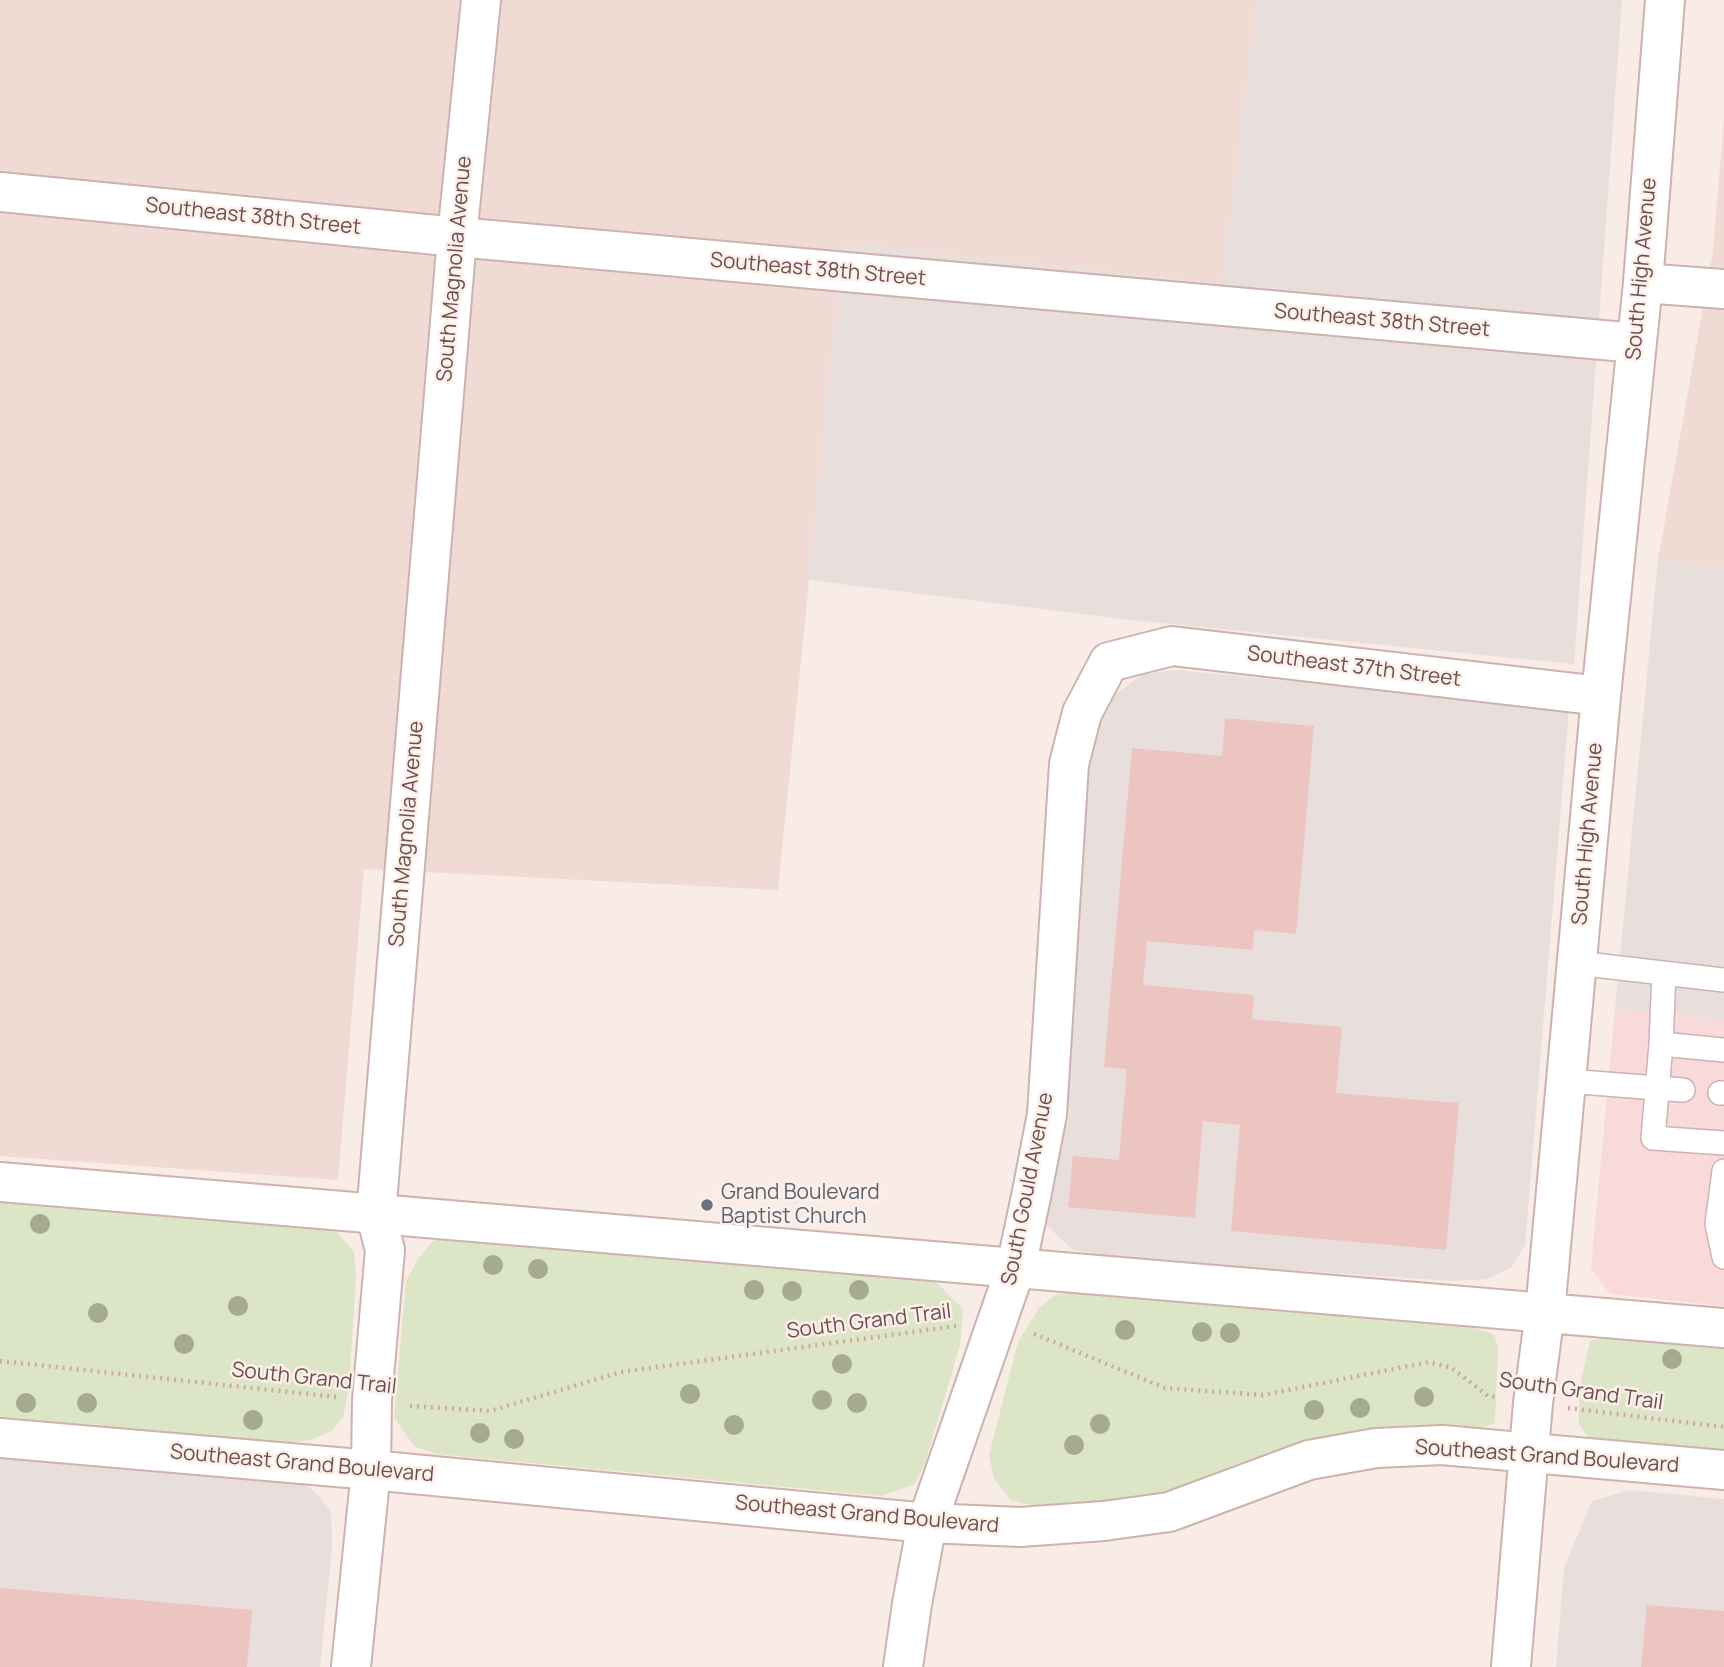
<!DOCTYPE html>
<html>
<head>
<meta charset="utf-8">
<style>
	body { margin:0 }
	canvas { display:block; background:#f9ebe5 }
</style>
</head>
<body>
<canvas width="1724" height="1667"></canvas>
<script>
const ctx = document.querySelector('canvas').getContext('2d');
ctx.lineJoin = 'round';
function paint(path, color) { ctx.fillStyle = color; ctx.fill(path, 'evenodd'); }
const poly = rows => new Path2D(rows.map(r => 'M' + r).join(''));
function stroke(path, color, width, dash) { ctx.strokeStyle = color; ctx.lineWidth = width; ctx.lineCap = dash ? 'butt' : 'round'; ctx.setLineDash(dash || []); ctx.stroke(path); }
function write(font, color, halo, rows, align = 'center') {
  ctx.font = font + ' Manrope,sans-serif'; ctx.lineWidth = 5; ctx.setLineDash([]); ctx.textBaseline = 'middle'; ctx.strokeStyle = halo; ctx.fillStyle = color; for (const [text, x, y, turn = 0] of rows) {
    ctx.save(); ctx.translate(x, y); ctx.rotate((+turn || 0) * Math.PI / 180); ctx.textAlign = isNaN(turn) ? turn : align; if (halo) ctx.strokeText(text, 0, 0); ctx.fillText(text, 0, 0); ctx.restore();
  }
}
const residential = poly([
	[0,0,1257,0,1223,284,843,243,778,890,364,869,338,1180,0,1156],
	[1724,118,1724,568,1658,560,1713,251]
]);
const commercial = poly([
	[1615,1009,1724,1019,1724,1306,1610,1294,1591,1268]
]);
const industrial = poly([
	[1257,0,1622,0,1574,664,1130,620,809,580,843,243,1222,284],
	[1658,560,1724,568,1724,1019,1615,1009],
	[1178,670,1569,709,1525,1245,1511,1268,1487,1279,1452,1281,1136,1260,1073,1250,1046,1225,1088,763,1106,701,1143,674],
	[0,1454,291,1477,311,1488,331,1511,332,1545,320,1667,0,1667],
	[1629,1490,1724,1499,1724,1667,1556,1667,1564,1568,1592,1501]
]);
const green = poly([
	[0,1193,320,1226,338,1233,354,1252,356,1277,349,1387,343,1417,332,1431,310,1440,288,1443,0,1417],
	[459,1235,922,1277,937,1283,963,1309,960,1345,925,1463,915,1484,882,1496,436,1454,414,1446,394,1417,406,1281,418,1259,433,1241],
	[1074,1292,1455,1323,1494,1334,1498,1347,1495,1423,1469,1432,1300,1444,1234,1465,1162,1499,1048,1509,1011,1500,994,1479,989,1455,1018,1342,1039,1308,1055,1295],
	[1611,1336,1724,1345,1724,1453,1601,1444,1588,1438,1579,1424,1579,1390,1590,1341]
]);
const building = poly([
	[1225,718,1314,726,1296,934,1254,930,1253,950,1147,941,1143,985,1254,995,1252,1019,1342,1027,1336,1093,1459,1103,1446,1250,1231,1231,1240,1125,1203,1121,1195,1218,1068,1207,1073,1156,1119,1160,1127,1069,1104,1067,1132,748,1222,756],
	[0,1588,252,1610,247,1667,0,1667],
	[1647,1605,1724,1611,1724,1667,1641,1667]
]);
const path = poly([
	[1034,1334,1165,1388,1263,1395,1429,1362,1452,1368,1488,1396,1498,1397],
	[0,1361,336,1397],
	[410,1406,490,1411,621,1372,956,1326],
	[1568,1408,1724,1427]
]);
const lane = poly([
	[1577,963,1724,980],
	[1664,973,1661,1044,1653,1138,1724,1143],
	[1661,1044,1724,1050],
	[1567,1081,1683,1090],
	[1720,1093,1724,1093],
	[1724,1171,1717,1224,1724,1257]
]);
const street = poly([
	[0,192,457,237,1636,343],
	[1643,283,1724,289],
	[351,1667,371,1470,372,1400,385,1250,376,1215,457,237,481,0],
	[903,1667,912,1604,927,1523,1016,1267,1032,1192,1047,1114,1069,764,1082,713,1109,662,1172,646,1601,696]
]);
const secondary = poly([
	[0,1182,1724,1328],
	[0,1438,371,1470,927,1523,1020,1527,1104,1521,1169,1512,1309,1460,1376,1448,1442,1445,1724,1470],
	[1511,1667,1533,1403,1545,1312,1601,696,1643,283,1665,0]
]);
const trees = [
	[40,1224],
	[493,1265],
	[538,1269],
	[754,1290],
	[859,1290],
	[792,1291],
	[238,1306],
	[98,1313],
	[1125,1330],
	[1202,1332],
	[1230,1333],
	[184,1344],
	[1672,1359],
	[842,1364],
	[690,1394],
	[1424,1397],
	[822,1400],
	[26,1403],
	[87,1403],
	[857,1403],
	[1360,1408],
	[1314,1410],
	[253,1420],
	[1100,1424],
	[734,1425],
	[480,1433],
	[514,1439],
	[1074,1445]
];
const markers = [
	[707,1205,7,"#6b7280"]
];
const streetNames = [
	["Southeast 38th Street",253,217,6],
	["South Magnolia Avenue",455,269,-85],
	["South High Avenue",1642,269,-85],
	["Southeast 38th Street",818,270,5],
	["Southeast 38th Street",1382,321,5],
	["Southeast 37th Street",1354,667,7],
	["South Magnolia Avenue",407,834,-85],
	["South High Avenue",1588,834,-85],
	["South Gould Avenue",1028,1189,-79],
	["South Grand Trail",869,1322,-7],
	["South Grand Trail",314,1379,6],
	["South Grand Trail",1581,1392,8],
	["Southeast Grand Boulevard",1547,1457,4],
	["Southeast Grand Boulevard",302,1464,5],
	["Southeast Grand Boulevard",867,1515,5]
];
const worshipNames = [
	["Grand Boulevard",721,1193],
	["Baptist Church",721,1217]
];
paint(residential, '#f0dbd4');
paint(commercial, '#f8dada');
paint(industrial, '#e8dedc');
paint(green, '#dce5c5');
paint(building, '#ecc4c0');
stroke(lane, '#ccb3b0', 26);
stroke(street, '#ccb3b0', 42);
stroke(secondary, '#ceb2ad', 42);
stroke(path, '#d0a7a3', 4.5, [2, 5]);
stroke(lane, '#fff', 23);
stroke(street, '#fff', 38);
stroke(secondary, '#fff', 38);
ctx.fillStyle = '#a6aa8e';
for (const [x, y] of trees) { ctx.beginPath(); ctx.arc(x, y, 10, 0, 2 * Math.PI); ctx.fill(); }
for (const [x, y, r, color] of markers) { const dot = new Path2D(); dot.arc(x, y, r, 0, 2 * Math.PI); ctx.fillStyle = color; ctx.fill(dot); stroke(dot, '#fdf0eb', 2.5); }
write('21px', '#6f4f4d', '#fdf0eb', streetNames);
write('21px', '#5b616d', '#fdf0eb', worshipNames, 'left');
</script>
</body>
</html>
